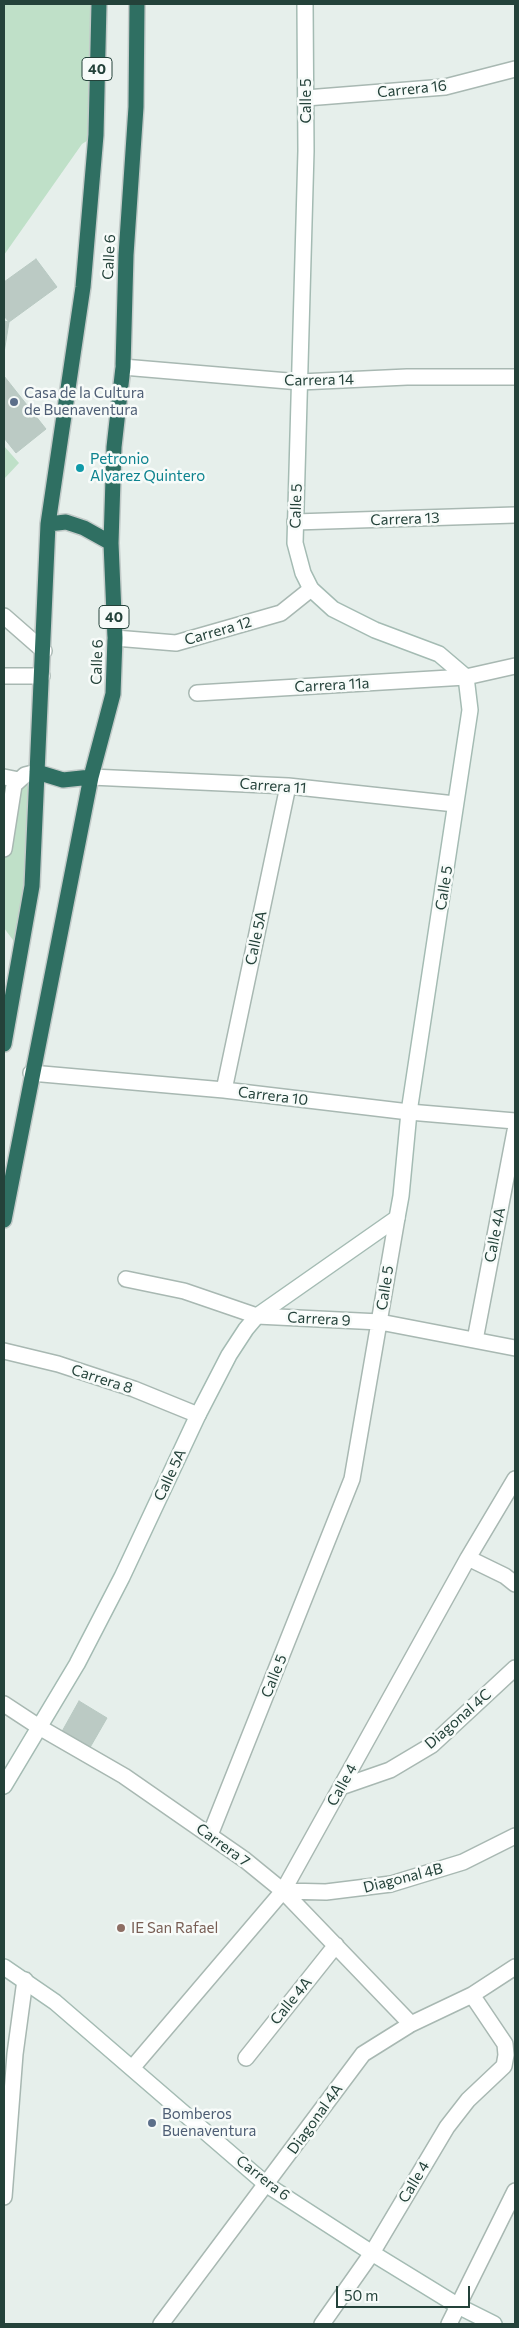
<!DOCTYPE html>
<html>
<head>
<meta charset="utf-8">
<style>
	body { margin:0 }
	#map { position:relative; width:519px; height:2328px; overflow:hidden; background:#e6efeb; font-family:Commissioner,sans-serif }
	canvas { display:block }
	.frame { position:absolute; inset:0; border:5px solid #24423a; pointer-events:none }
	.scale { position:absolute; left:336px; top:2286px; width:134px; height:22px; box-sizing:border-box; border:2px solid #24423a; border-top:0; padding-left:6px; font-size:15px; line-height:18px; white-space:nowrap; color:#24423a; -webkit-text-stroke:4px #f7fbf9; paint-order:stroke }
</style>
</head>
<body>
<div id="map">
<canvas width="519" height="2328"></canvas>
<div class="frame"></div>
<div class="scale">50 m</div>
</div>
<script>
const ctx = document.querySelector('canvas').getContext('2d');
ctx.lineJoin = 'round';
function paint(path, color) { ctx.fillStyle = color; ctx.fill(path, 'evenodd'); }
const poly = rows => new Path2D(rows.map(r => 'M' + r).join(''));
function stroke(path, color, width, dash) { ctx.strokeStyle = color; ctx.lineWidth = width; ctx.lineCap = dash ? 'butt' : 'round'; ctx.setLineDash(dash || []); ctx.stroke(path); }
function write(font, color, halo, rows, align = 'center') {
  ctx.font = font + ' Commissioner,sans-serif'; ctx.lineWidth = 5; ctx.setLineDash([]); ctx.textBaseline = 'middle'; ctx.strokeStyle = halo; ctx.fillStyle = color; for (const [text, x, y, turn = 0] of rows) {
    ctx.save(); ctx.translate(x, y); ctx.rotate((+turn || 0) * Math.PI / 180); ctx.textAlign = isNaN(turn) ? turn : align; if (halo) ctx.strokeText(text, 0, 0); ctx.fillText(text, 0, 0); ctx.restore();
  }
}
const green = poly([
	[4,4,99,4,96,135,82,144,4,255],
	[4,446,19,463,4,479],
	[37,772,17,974,13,940,4,928,4,849,13,795]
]);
const building = poly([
	[36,259,57,287,9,322,4,316,4,282,36,259],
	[4,321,9,322,4,353,4,321],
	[4,376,46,429,16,453,4,438,4,376],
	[79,1701,107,1718,88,1751,60,1735,79,1701]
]);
const street = poly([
	[306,98,445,87,515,69],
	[123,367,300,382,407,377,515,377],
	[295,522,515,515],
	[4,616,44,651],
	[115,638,176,643,281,613,311,589],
	[4,676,42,676],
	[197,693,466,677,515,666],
	[4,777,19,780],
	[91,777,288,786,455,804],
	[4,849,14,785,25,775,37,772],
	[31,1073,224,1090,409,1112,515,1121],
	[224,1090,288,786],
	[126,1279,184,1291,257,1316,380,1322,515,1348],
	[475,1340,515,1131],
	[4,1351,58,1364,134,1389,198,1415],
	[468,1558,505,1576,515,1584],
	[4,1704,39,1727,124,1776,245,1860,283,1891,411,2024],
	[341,1787,390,1770,432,1745,515,1668],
	[210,1835,352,1479,397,1218],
	[283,1891,326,1892,391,1884,463,1862,515,1836],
	[246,2058,336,1945],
	[133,2067,283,1891,468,1558,515,1479],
	[4,2197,15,2054,25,1980],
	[161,2324,363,2054,411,2024,472,1995,515,1967],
	[322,2324,372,2253,447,2127,468,2100,504,2066,506,2055,505,2044,472,1995],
	[449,2324,515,2191]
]);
const secondary = poly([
	[4,1786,77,1664,122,1577,198,1415,229,1355,246,1329,257,1316,397,1218,401,1196,409,1112,470,710,466,677,439,654,375,630,333,609,311,589,303,573,295,543,306,151,305,4],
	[4,1967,55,2002,267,2185,372,2253,460,2307,494,2324]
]);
const highway = poly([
	[48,524,66,522,84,528,111,543],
	[37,772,63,780,91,777],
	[4,1044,32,886,48,524,83,287,96,135,99,4],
	[4,1220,91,777,113,694,115,638,111,543,114,447,123,367,126,255,136,107,137,4]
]);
const markers = [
	[14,402,5,"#5c6f8a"],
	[80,468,5,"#0f9aa8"],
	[121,1928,5,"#8d6e63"],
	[152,2123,5,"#5c6f8a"]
];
const shields = [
	[97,69,30],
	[114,617,30]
];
const shieldNames = [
	["40",97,69],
	["40",114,617]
];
const streetNames = [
	["Carrera 16",412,89,-6],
	["Calle 5",306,101,-90],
	["Calle 6",109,257,-87],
	["Carrera 14",319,380,-1],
	["Calle 5",296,506,-88],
	["Carrera 13",405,519,-2],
	["Carrera 12",218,631,-16],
	["Calle 6",97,662,-88],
	["Carrera 11a",332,685,-3],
	["Carrera 11",273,786,4],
	["Calle 5",444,888,-81],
	["Calle 5A",256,938,-78],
	["Carrera 10",273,1096,7],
	["Calle 4A",495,1235,-79],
	["Calle 5",385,1288,-81],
	["Carrera 9",319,1319,3],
	["Carrera 8",102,1379,18],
	["Calle 5A",170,1475,-65],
	["Calle 5",274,1676,-68],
	["Diagonal 4C",458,1719,-41],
	["Calle 4",342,1785,-61],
	["Carrera 7",223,1845,36],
	["Diagonal 4B",403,1878,-14],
	["Calle 4A",291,2001,-51],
	["Diagonal 4A",315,2119,-54],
	["Carrera 6",263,2178,38],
	["Calle 4",414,2182,-59]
];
const serviceNames = [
	["Casa de la Cultura",24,393],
	["de Buenaventura",24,410],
	["Bomberos",162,2114],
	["Buenaventura",162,2131]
];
const cultureNames = [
	["Petronio",90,459],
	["Alvarez Quintero",90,476]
];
const educationNames = [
	["IE San Rafael",131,1928]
];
paint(green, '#bfe0c8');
paint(building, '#bbcac4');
stroke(building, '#b8c9c2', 1);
stroke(street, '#a8b8b2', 18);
stroke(secondary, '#a4bbb3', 18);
stroke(highway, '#c2cac8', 18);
stroke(street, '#fff', 15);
stroke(secondary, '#fff', 15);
stroke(highway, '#2f6f62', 15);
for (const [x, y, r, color] of markers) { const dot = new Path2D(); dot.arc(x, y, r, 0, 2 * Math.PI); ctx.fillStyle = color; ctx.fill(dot); stroke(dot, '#f7fbf9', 2); }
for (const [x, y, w] of shields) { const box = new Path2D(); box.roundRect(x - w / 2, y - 11.5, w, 23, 4); ctx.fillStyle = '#f7fbf9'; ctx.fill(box); stroke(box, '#24423a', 1); }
write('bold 14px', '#24423a', null, shieldNames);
write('15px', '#24423a', '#f7fbf9', streetNames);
write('15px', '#4e5e75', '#f7fbf9', serviceNames, 'left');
write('15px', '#0d838f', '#f7fbf9', cultureNames, 'left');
write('15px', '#785e54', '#f7fbf9', educationNames, 'left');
</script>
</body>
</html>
